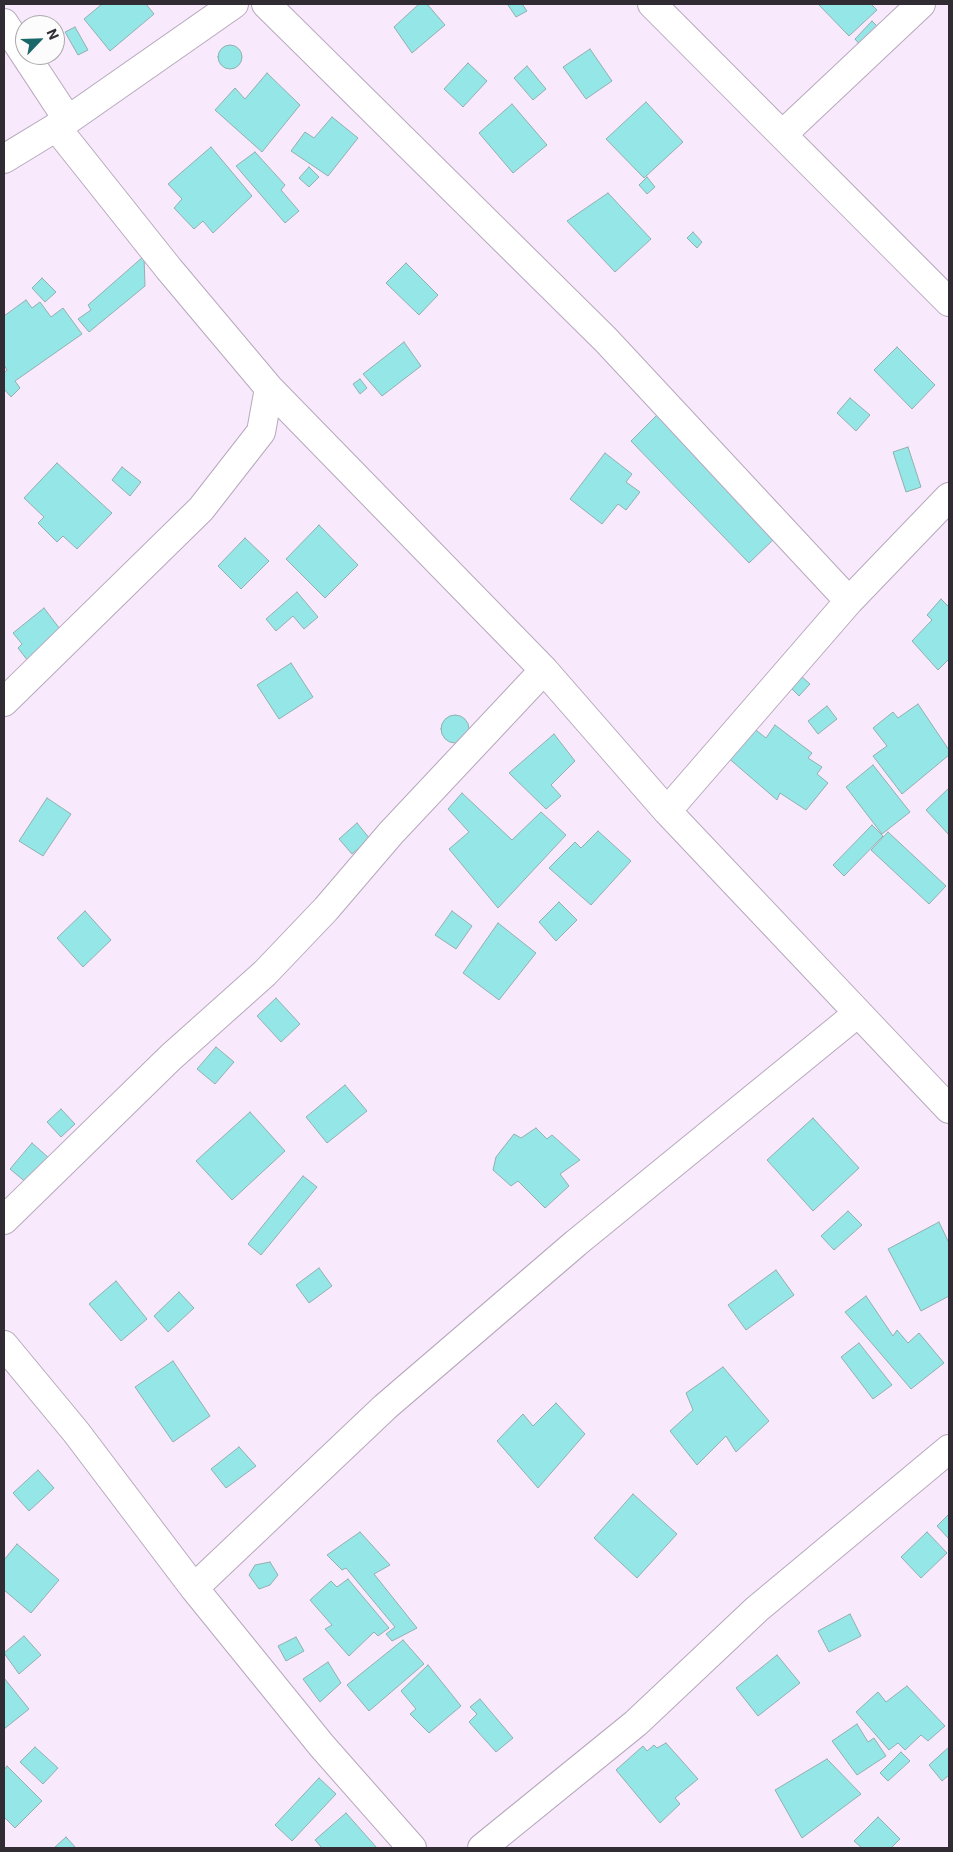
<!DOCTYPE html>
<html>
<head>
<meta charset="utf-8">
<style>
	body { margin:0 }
	#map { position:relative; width:953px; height:1852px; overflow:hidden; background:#f8e9fd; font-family:Roboto,sans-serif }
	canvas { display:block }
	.frame { position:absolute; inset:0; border:5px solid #312b33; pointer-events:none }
	.north { position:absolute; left:15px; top:15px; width:50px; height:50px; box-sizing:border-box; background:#fcfcfc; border:1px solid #aba8ac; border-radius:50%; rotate:66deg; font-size:14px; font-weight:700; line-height:20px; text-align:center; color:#312b33 }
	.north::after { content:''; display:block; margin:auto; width:18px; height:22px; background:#196768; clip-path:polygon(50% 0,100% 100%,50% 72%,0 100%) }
</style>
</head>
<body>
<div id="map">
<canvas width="953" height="1852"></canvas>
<div class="frame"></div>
<div class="north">N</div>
</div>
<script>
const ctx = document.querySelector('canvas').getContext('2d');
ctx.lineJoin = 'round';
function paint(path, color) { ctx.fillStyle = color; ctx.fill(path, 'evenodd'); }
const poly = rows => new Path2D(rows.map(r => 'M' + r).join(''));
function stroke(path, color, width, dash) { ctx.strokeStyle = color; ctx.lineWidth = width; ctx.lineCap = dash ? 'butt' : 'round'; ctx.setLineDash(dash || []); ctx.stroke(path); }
const building = poly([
	[102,4,146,4,154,14,110,51,84,19,102,4],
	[419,4,427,4,445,25,412,53,394,27,419,4],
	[510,4,522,4,527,11,516,17,508,5,510,4],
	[818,4,871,4,877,10,849,36,818,4],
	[872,21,879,28,861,46,855,39,872,21],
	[75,27,88,50,78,55,65,32,75,27],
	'218 57a12 12 0 1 1 24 0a12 12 0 1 1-24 0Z',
	[590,49,612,81,586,99,563,67,590,49],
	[468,63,487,81,463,107,444,89,468,63],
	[527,66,546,89,533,100,514,78,527,66],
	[267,73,300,105,262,152,215,110,235,88,245,99,267,73],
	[646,102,683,142,644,178,606,139,646,102],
	[512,104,547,145,513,173,479,133,512,104],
	[332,117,358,138,328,176,291,151,305,132,314,138,332,117],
	[211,147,252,196,213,233,203,221,194,229,174,208,182,199,168,184,211,147],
	[255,152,285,185,281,190,299,211,285,223,236,166,255,152],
	[309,167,319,177,309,187,299,178,309,167],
	[647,177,655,187,647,194,639,185,647,177],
	[608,193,651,239,615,272,567,221,608,193],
	[693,232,702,242,697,248,687,238,693,232],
	[144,256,145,286,89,332,78,319,91,310,88,305,144,256],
	[406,263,438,295,419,315,386,283,406,263],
	[42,278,56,292,45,302,32,288,42,278],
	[26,300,32,308,40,302,51,317,63,308,82,334,15,381,20,388,11,397,4,389,4,373,7,370,4,365,4,316,26,300],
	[404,342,421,366,382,396,363,374,404,342],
	[897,347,935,385,912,409,874,370,897,347],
	[360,379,367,388,360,394,353,384,360,379],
	[850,398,870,415,856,431,837,413,850,398],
	[657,415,775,538,749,563,631,441,657,415],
	[908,447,921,487,906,492,893,452,908,447],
	[605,453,632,474,626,482,640,492,626,510,618,504,602,524,570,499,605,453],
	[57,463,112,513,77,549,63,536,57,542,38,523,44,517,24,498,57,463],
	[122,467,141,482,130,496,112,480,122,467],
	[319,525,358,565,325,598,286,559,319,525],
	[245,538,269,561,241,589,218,566,245,538],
	[297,592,318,617,304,629,293,616,276,631,266,619,297,592],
	[941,599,949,607,949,659,938,670,912,641,932,620,927,615,941,599],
	[44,608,63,633,28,661,18,648,22,644,13,633,44,608],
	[291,663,313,697,279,719,257,685,291,663],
	[801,676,810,684,799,696,791,688,801,676],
	[918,704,949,750,949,755,902,794,873,756,887,746,873,728,893,712,898,718,918,704],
	[827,706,837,719,818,734,808,721,827,706],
	'441 729a14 14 0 1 1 28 0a14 14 0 1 1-28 0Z',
	[775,725,812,753,808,758,822,767,817,774,828,783,806,810,780,793,777,800,726,756,752,727,766,738,775,725],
	[554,734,575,761,551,785,561,796,546,809,509,773,554,734],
	[873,765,910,812,882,834,846,787,873,765],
	[949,788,949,835,926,810,949,788],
	[462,793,512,840,541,812,566,835,498,908,449,849,469,832,448,809,462,793],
	[47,798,71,814,43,856,19,841,47,798],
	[357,823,370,839,352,854,339,839,357,823],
	[872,825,883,836,844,876,833,865,872,825],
	[598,831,631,861,591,905,549,868,575,842,581,848,598,831],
	[888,832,946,886,929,904,871,850,888,832],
	[559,902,577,920,556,941,539,922,559,902],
	[85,911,111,940,83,967,57,938,85,911],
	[452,911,472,926,456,949,435,935,452,911],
	[498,923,536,953,499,1000,463,973,498,923],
	[276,998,300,1024,281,1042,257,1016,276,998],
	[216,1047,234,1062,215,1084,197,1069,216,1047],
	[345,1085,367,1111,327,1143,306,1117,345,1085],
	[61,1109,75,1124,61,1137,47,1122,61,1109],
	[250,1112,285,1151,232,1200,196,1161,250,1112],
	[813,1118,859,1168,813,1211,767,1160,813,1118],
	[536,1128,547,1139,552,1135,580,1160,560,1174,569,1186,545,1208,518,1181,511,1186,493,1170,496,1157,514,1134,521,1138,536,1128],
	[32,1143,50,1159,28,1184,10,1169,32,1143],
	[303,1176,317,1187,261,1255,248,1244,303,1176],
	[848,1211,862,1225,834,1250,821,1236,848,1211],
	[939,1222,949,1243,949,1296,921,1311,888,1249,939,1222],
	[319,1268,332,1286,309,1303,296,1285,319,1268],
	[776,1270,794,1295,746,1330,728,1305,776,1270],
	[116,1281,147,1319,121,1341,89,1304,116,1281],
	[179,1292,194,1308,168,1332,154,1316,179,1292],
	[866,1296,893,1336,897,1330,908,1343,919,1333,944,1363,911,1389,845,1312,866,1296],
	[859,1343,892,1385,873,1399,841,1357,859,1343],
	[173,1361,210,1416,173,1442,135,1387,173,1361],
	[723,1367,769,1421,736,1452,726,1436,697,1465,670,1431,693,1410,686,1393,723,1367],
	[556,1403,585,1434,538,1488,497,1441,523,1414,533,1426,556,1403],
	[239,1447,256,1466,226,1488,211,1469,239,1447],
	[38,1470,54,1488,29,1511,13,1493,38,1470],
	[633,1494,677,1534,637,1578,594,1538,633,1494],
	[949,1514,949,1539,937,1526,949,1514],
	[360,1532,390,1565,374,1574,417,1628,392,1641,386,1634,395,1627,346,1568,342,1570,327,1555,360,1532],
	[927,1532,947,1553,921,1578,901,1557,927,1532],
	[17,1544,59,1580,31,1613,4,1590,4,1560,17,1544],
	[270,1562,278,1575,270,1585,259,1589,249,1575,255,1565,270,1562],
	[348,1579,389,1628,378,1636,374,1632,349,1656,325,1629,332,1625,310,1600,331,1581,337,1587,348,1579],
	[850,1614,861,1636,829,1652,818,1631,850,1614],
	[24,1636,41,1655,19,1674,4,1653,24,1636],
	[296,1637,304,1651,286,1661,278,1646,296,1637],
	[403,1640,424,1664,369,1711,347,1685,403,1640],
	[777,1655,800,1683,758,1716,736,1688,777,1655],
	[328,1662,341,1683,320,1702,303,1679,328,1662],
	[428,1665,461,1706,429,1733,410,1714,416,1709,401,1691,428,1665],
	[4,1678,29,1709,4,1729,4,1678],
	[907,1686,945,1726,928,1741,921,1735,905,1750,898,1743,889,1750,856,1712,878,1692,886,1702,907,1686],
	[480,1699,513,1738,496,1752,469,1722,477,1714,470,1707,480,1699],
	[857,1724,868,1742,874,1738,886,1756,857,1775,832,1741,857,1724],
	[666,1743,698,1779,675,1798,680,1804,660,1823,616,1770,643,1746,647,1751,654,1745,657,1748,666,1743],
	[35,1747,58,1768,43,1784,20,1762,35,1747],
	[949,1747,949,1775,942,1781,929,1765,949,1747],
	[901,1752,910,1761,888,1781,880,1773,901,1752],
	[827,1759,861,1794,802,1838,775,1790,827,1759],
	[7,1766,42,1801,15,1828,4,1817,4,1770,7,1766],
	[319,1778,336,1794,292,1841,275,1825,319,1778],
	[346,1813,377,1848,322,1848,315,1840,346,1813],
	[878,1817,900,1839,891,1848,862,1848,854,1841,878,1817],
	[66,1837,76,1848,54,1848,66,1837]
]);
const minor = poly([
	[266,4,606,340,849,601],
	[652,4,949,302],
	[4,23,68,120],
	[56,127,169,269,269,388,544,670,667,811,949,1109],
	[783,134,921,4],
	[4,159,68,120,234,4],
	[4,702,201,509,261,432,269,388],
	[667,811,849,601,949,497],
	[4,1220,171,1057,265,973,326,909,391,833,544,670],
	[4,1345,76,1432,194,1588,322,1746,412,1848],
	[194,1588,385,1407,576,1243,858,1013],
	[482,1848,636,1723,757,1609,949,1449]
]);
paint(building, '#94e6e7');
stroke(building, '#92afaf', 1);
stroke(minor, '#b7a9bc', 30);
stroke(minor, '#fff', 28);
</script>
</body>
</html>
